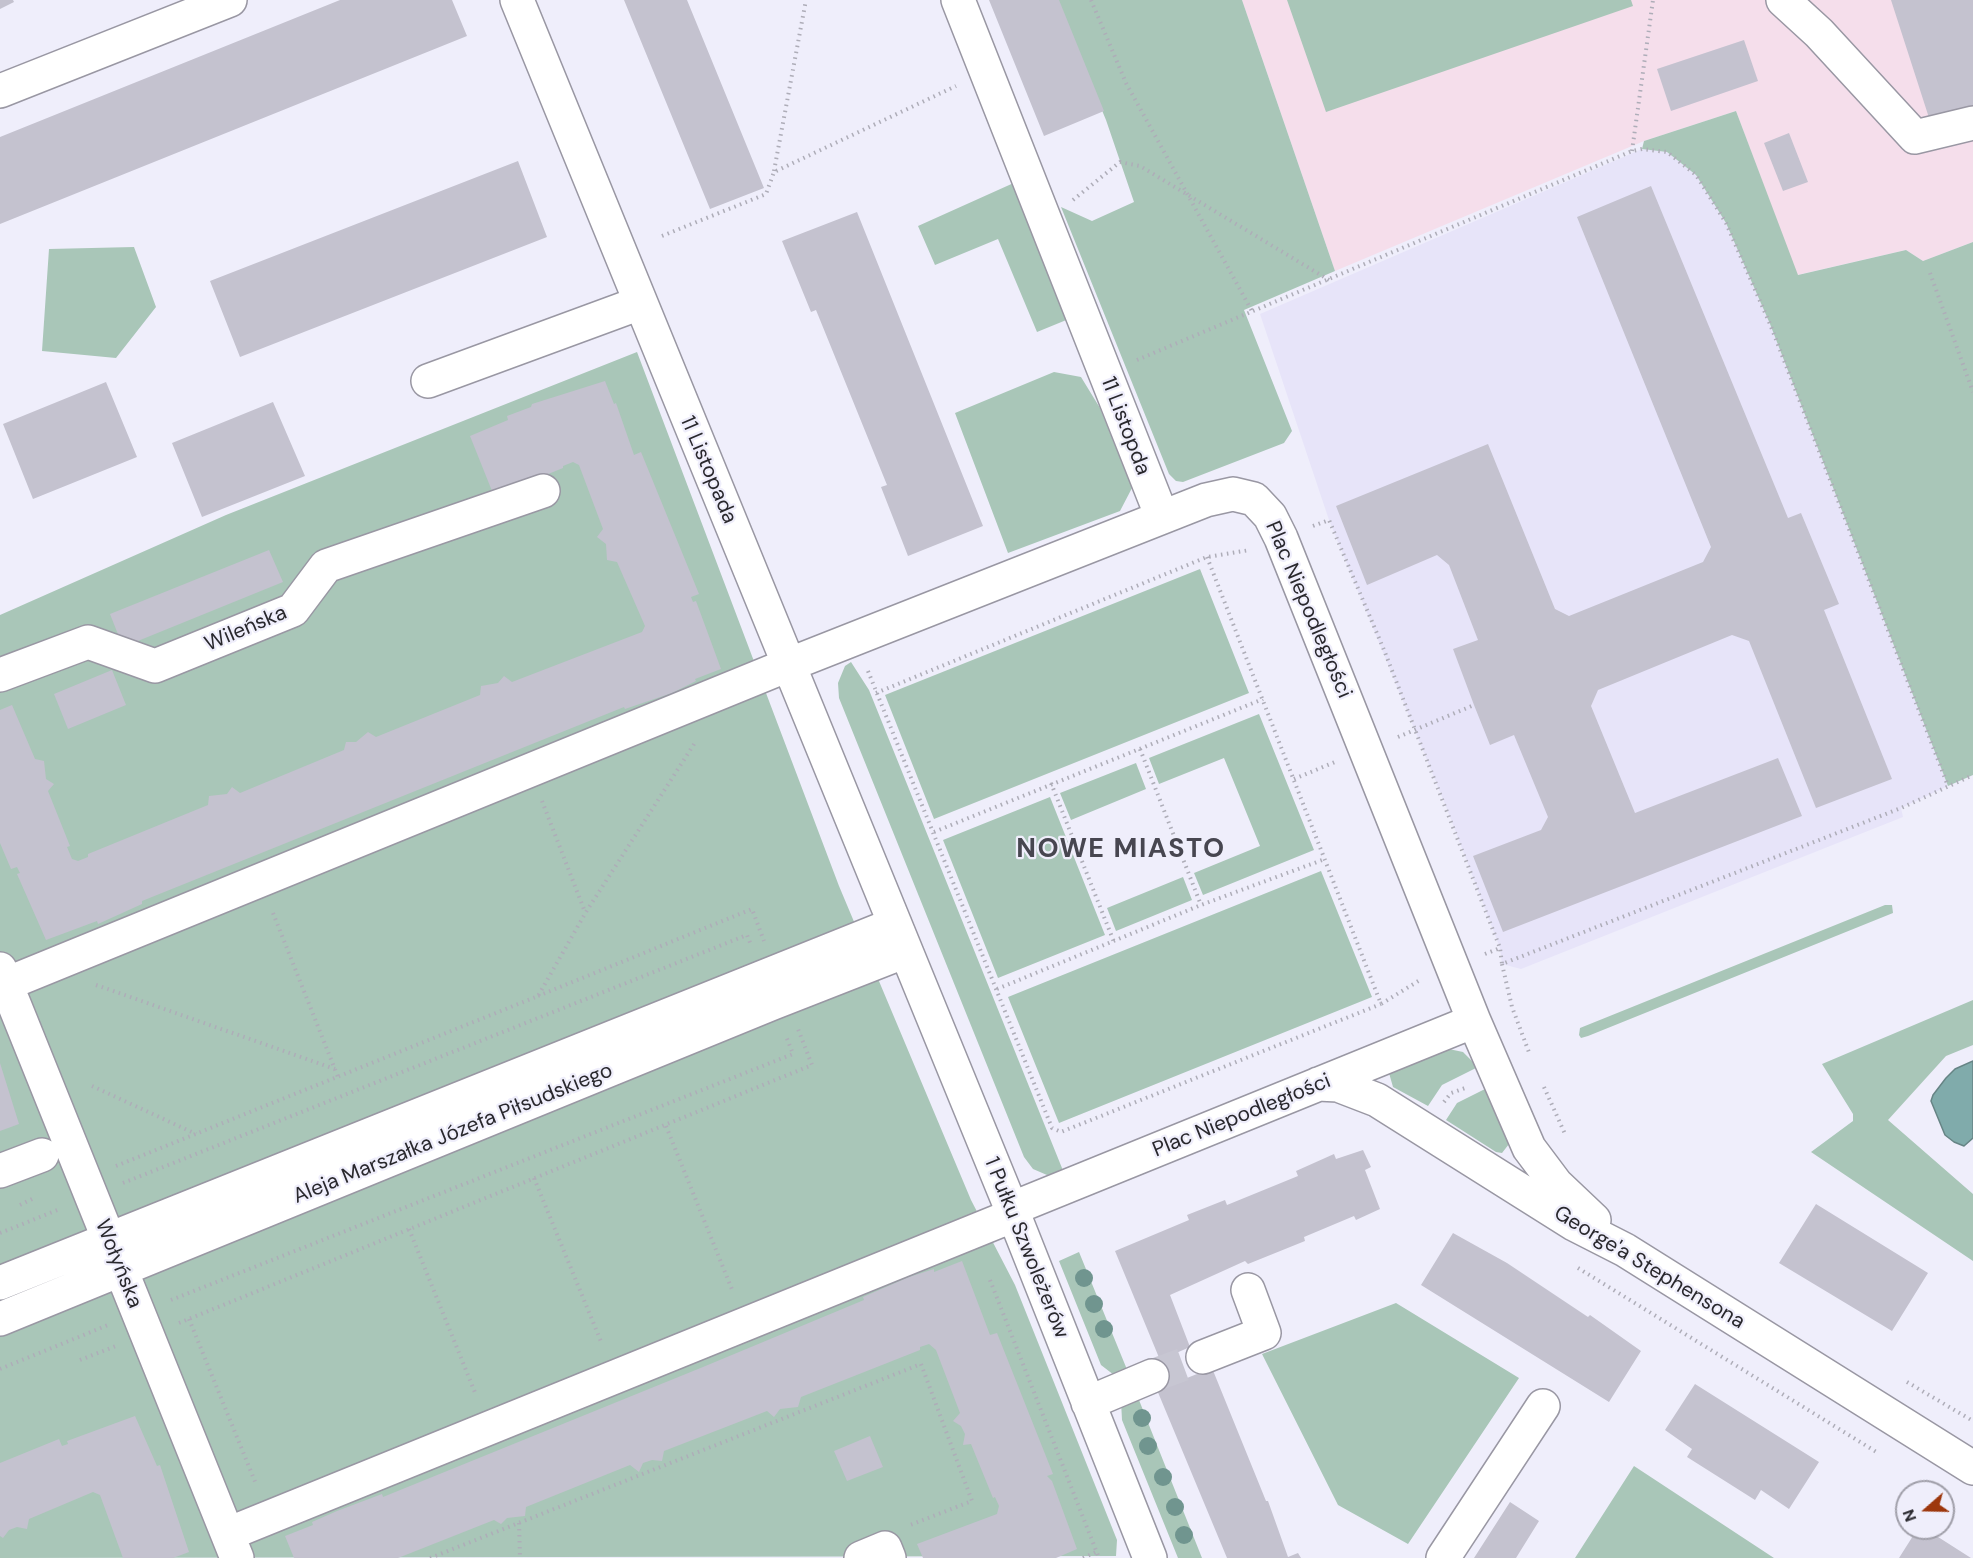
<!DOCTYPE html>
<html>
<head>
<meta charset="utf-8">
<style>
	body { margin:0 }
	#map { position:relative; width:1973px; height:1558px; overflow:hidden; background:#efeefb; font-family:"DM Sans",sans-serif }
	canvas { display:block }
	.north { position:absolute; left:1895px; top:1480px; width:60px; height:60px; box-sizing:border-box; background:#efeefb; border:2px solid #a09fa9; border-radius:50%; rotate:250deg; font-size:16px; font-weight:700; line-height:24px; text-align:center; color:#29282d }
	.north::after { content:''; display:block; margin:auto; width:21px; height:27px; background:#9d370d; clip-path:polygon(50% 0,100% 100%,50% 72%,0 100%) }
</style>
</head>
<body>
<div id="map">
<canvas width="1973" height="1558"></canvas>
<div class="north">N</div>
</div>
<script>
const ctx = document.querySelector('canvas').getContext('2d');
ctx.lineJoin = 'round';
function paint(path, color) { ctx.fillStyle = color; ctx.fill(path, 'evenodd'); }
const poly = rows => new Path2D(rows.map(r => 'M' + r).join(''));
function stroke(path, color, width, dash) { ctx.strokeStyle = color; ctx.lineWidth = width; ctx.lineCap = dash ? 'butt' : 'round'; ctx.setLineDash(dash || []); ctx.stroke(path); }
function write(font, color, halo, rows, align = 'center') {
  ctx.font = font + ' "DM Sans",sans-serif'; ctx.lineWidth = 4.5; ctx.setLineDash([]); ctx.textBaseline = 'middle'; ctx.strokeStyle = halo; ctx.fillStyle = color; for (const [text, x, y, turn = 0] of rows) {
    ctx.save(); ctx.translate(x, y); ctx.rotate((+turn || 0) * Math.PI / 180); ctx.textAlign = isNaN(turn) ? turn : align; if (halo) ctx.strokeText(text, 0, 0); ctx.fillText(text, 0, 0); ctx.restore();
  }
}
const built = poly([
	[1642,149,1667,152,1696,175,1726,223,1770,324,1948,786,1901,808,1903,817,1521,969,1502,964,1500,948,1447,809,1329,520,1260,314]
]);
const education = poly([
	[1242,0,1973,0,1973,242,1923,261,1906,250,1797,275,1736,111,1644,141,1335,271]
]);
const green = poly([
	[1056,0,1242,0,1335,271,1244,310,1292,431,1284,443,1183,482,1176,481,1169,474,1061,207,1092,221,1134,202,1106,120],
	[1287,0,1631,0,1633,6,1326,112],
	[1736,111,1798,275,1906,250,1923,261,1973,242,1973,775,1948,786,1770,324,1726,223,1696,175,1667,152,1642,149,1644,141],
	[1027,177,1081,314,1037,332,998,239,935,265,918,226],
	[134,247,156,307,116,358,42,351,49,249],
	[637,352,839,886,971,1200,1015,1285,1117,1540,1116,1556,0,1558,0,615,226,515],
	[1054,372,1081,377,1100,408,1132,488,1120,511,1008,553,955,413],
	[1200,569,1249,693,934,819,885,695],
	[851,662,869,690,1064,1173,1047,1175,1033,1169,1024,1157,839,698,838,683,845,666],
	[1259,714,1314,850,1203,895,1194,873,1260,846,1224,758,1159,784,1149,758],
	[1136,763,1146,789,1071,820,1060,793],
	[1050,797,1105,935,998,978,943,840],
	[1321,871,1372,997,1059,1123,1008,997],
	[1183,877,1192,900,1116,931,1107,908],
	[1885,905,1892,905,1893,913,1588,1036,1581,1038,1579,1035,1580,1028],
	[1973,1000,1973,1045,1946,1056,1888,1120,1973,1194,1973,1261,1811,1152,1853,1121,1853,1114,1822,1064],
	[1444,1048,1463,1052,1478,1067,1442,1085,1428,1106,1393,1087,1389,1073],
	[1487,1088,1509,1144,1502,1153,1496,1152,1446,1120,1457,1103],
	[1079,1252,1128,1372,1114,1375,1101,1365,1059,1261],
	[1396,1303,1519,1378,1408,1544,1338,1505,1262,1354],
	[1135,1390,1202,1558,1178,1558,1122,1420,1121,1401],
	[1634,1466,1774,1558,1575,1558]
]);
const water = poly([
	[1973,1061,1973,1138,1964,1146,1954,1142,1945,1135,1931,1101,1933,1095,1946,1078,1955,1069,1973,1061]
]);
const building = poly([
	[0,0,13,0,14,2,0,9],
	[340,0,452,0,467,36,0,224,0,137],
	[624,0,687,0,764,188,710,209],
	[989,0,1059,0,1104,111,1044,136],
	[1891,0,1973,0,1973,110,1931,124],
	[1744,40,1758,81,1671,111,1657,69],
	[1789,133,1808,182,1783,191,1764,143],
	[518,161,547,237,240,357,210,281],
	[1651,186,1788,518,1801,513,1839,604,1824,610,1892,779,1816,808,1749,641,1732,635,1598,690,1591,706,1635,813,1778,758,1802,816,1503,932,1473,856,1541,830,1548,817,1514,735,1490,745,1474,705,1453,649,1478,640,1449,565,1437,555,1367,585,1336,506,1488,444,1555,609,1569,616,1703,562,1711,547,1577,217],
	[857,212,983,526,908,556,881,487,887,485,816,310,811,312,782,241],
	[605,381,614,404,616,403,634,455,641,452,699,594,691,597,693,602,696,601,721,669,695,679,696,681,672,693,625,709,624,707,142,901,142,904,98,924,97,921,46,940,17,874,20,873,17,867,11,869,0,843,0,710,12,705,35,759,44,761,46,779,54,784,48,791,70,846,67,847,72,859,78,861,88,857,88,854,208,805,209,796,227,794,232,787,240,793,344,750,346,742,356,742,368,732,376,737,480,695,481,686,498,683,504,676,512,682,642,632,645,626,617,562,607,560,606,544,597,537,603,529,579,465,573,462,563,466,563,468,494,496,470,436,508,420,507,416,531,407,532,404],
	[106,382,137,457,33,499,3,424],
	[273,402,305,476,202,517,172,443],
	[269,550,283,582,123,647,110,614],
	[112,670,126,705,68,729,54,694],
	[0,1063,19,1124,0,1131],
	[1363,1150,1371,1167,1365,1170,1380,1209,1356,1220,1354,1216,1304,1237,1305,1241,1248,1264,1245,1261,1170,1295,1190,1347,1160,1360,1115,1251,1189,1220,1187,1215,1225,1200,1227,1205,1298,1176,1296,1171,1334,1154,1336,1159],
	[1816,1204,1928,1273,1892,1331,1779,1263],
	[1453,1233,1507,1263,1588,1317,1590,1315,1641,1351,1609,1402,1421,1285],
	[962,1261,990,1335,997,1333,1053,1474,1047,1476,1052,1481,1077,1549,1056,1558,923,1558,917,1544,997,1514,999,1506,995,1497,993,1498,971,1444,963,1445,965,1434,961,1426,953,1421,960,1413,936,1350,929,1344,920,1347,920,1350,801,1397,798,1407,780,1409,774,1417,767,1411,664,1451,662,1461,652,1460,643,1463,639,1472,630,1465,526,1507,525,1516,507,1518,501,1524,494,1520,398,1558,294,1558,285,1536,313,1525,312,1522,337,1511,382,1494,383,1497,703,1367,864,1300,863,1297,909,1277,934,1269,934,1272],
	[1212,1368,1266,1501,1268,1501,1288,1557,1298,1553,1301,1558,1227,1558,1157,1390],
	[1695,1384,1819,1462,1789,1509,1761,1490,1755,1500,1687,1457,1692,1449,1665,1430],
	[135,1416,157,1466,160,1465,189,1552,173,1558,123,1558,100,1495,93,1492,29,1519,27,1529,17,1527,9,1530,3,1538,0,1536,0,1463,59,1439,62,1446,68,1444,67,1441],
	[870,1436,883,1467,847,1481,834,1451],
	[1510,1502,1539,1521,1516,1558,1474,1558],
	[1918,1528,1924,1528,1971,1558,1899,1558]
]);
const minorTunnel = poly([
	[1152,1376,1203,1357]
]);
const path = poly([
	[1091,0,1126,83,1253,313],
	[1632,151,1653,0],
	[774,171,806,0],
	[1073,200,1120,162,1140,166,1329,280],
	[662,236,766,194,774,172,956,86],
	[1930,273,1973,392],
	[1137,360,1632,151,1642,149,1667,152,1696,175,1726,223,1770,324,1948,786],
	[1313,526,1329,520,1384,650,1500,948],
	[1207,557,1381,1004,1420,980],
	[868,671,1052,1128,1061,1132,1381,1004],
	[876,693,1207,557,1250,550],
	[1398,737,1474,705],
	[1140,749,1201,905],
	[1294,779,1335,762],
	[1051,783,1114,942],
	[542,801,585,912],
	[934,832,1263,699],
	[273,913,338,1077],
	[1485,954,1500,948,1502,964,1901,808,1973,775],
	[1502,964,1512,1007,1530,1055],
	[96,985,335,1069],
	[997,989,1201,905,1325,859],
	[538,996,752,909,764,941],
	[92,1086,196,1134],
	[1544,1087,1565,1134],
	[1444,1102,1451,1093,1465,1088],
	[666,1126,733,1292],
	[116,1166,538,996,586,912,696,741],
	[534,1178,602,1344],
	[123,1183,747,935,751,945],
	[20,1205,34,1198],
	[409,1229,476,1395],
	[0,1233,60,1209],
	[1578,1268,1878,1453],
	[990,1280,1099,1558],
	[171,1300,793,1054,786,1036],
	[189,1319,256,1484],
	[179,1323,812,1065,798,1029],
	[80,1360,116,1346],
	[0,1369,108,1325],
	[1907,1382,1973,1421],
	[519,1523,520,1558],
	[430,1558,921,1364,972,1501,910,1525],
	[1083,1558,1096,1552]
]);
const minor = poly([
	[517,0,1014,1215,1150,1558],
	[958,0,1162,517],
	[1783,0,1819,33,1915,137,1973,123],
	[0,91,230,0],
	[428,381,640,303],
	[0,675,88,642,155,666,293,610,326,566,543,491],
	[0,969,237,1558],
	[6,984,788,665,1206,500,1233,494,1254,499,1270,516,1281,538,1474,1021,1011,1209],
	[1474,1021,1529,1148,1556,1184,1594,1220],
	[1318,1084,1338,1085,1377,1100,1574,1224,1625,1250,1973,1468],
	[0,1171,42,1155],
	[0,1283,895,924],
	[0,1319,773,1003,906,951],
	[1203,1357,1264,1333,1248,1290],
	[1088,1403,1152,1376],
	[228,1534,1014,1215],
	[861,1558,885,1548,889,1558],
	[1443,1558,1543,1406]
]);
const trees = [
	[1084,1278],
	[1094,1304],
	[1104,1329],
	[1142,1418],
	[1148,1446],
	[1163,1477],
	[1175,1507],
	[1184,1535]
];
const streetNames = [
	["11 Listopda",1125,426,69],
	["11 Listopada",708,470,67],
	["Plac Niepodległości",1308,610,67],
	["Wileńska",246,629,-23],
	["Plac Niepodległości",1242,1116,-22],
	["Aleja Marszałka Józefa Piłsudskiego",453,1134,-22],
	["1 Pułku Szwoleżerów",1026,1248,68],
	["Wołyńska",118,1264,68],
	["George'a Stephensona",1649,1268,31]
];
const districtNames = [
	["NOWE MIASTO",1121,850]
];
paint(built, '#e7e4f9');
paint(education, '#f5deeb');
paint(green, '#a9c6b8');
paint(water, '#80abab');
stroke(water, '#668485', 1.5);
paint(building, '#c4c2cf');
stroke(minorTunnel, '#c7c6d2', 33, [33, 16]);
stroke(minor, '#9997a3', 36);
stroke(path, '#aeadb8', 4, [1.5, 4.5]);
stroke(minor, '#fff', 33);
ctx.fillStyle = '#70958f';
for (const [x, y] of trees) { ctx.beginPath(); ctx.arc(x, y, 9, 0, 2 * Math.PI); ctx.fill(); }
write('21px', '#29282d', '#efeefb', streetNames);
ctx.letterSpacing = '1.5px';
write('bold 27px', '#474650', '#efeefb', districtNames);
ctx.letterSpacing = '0px';
</script>
</body>
</html>
